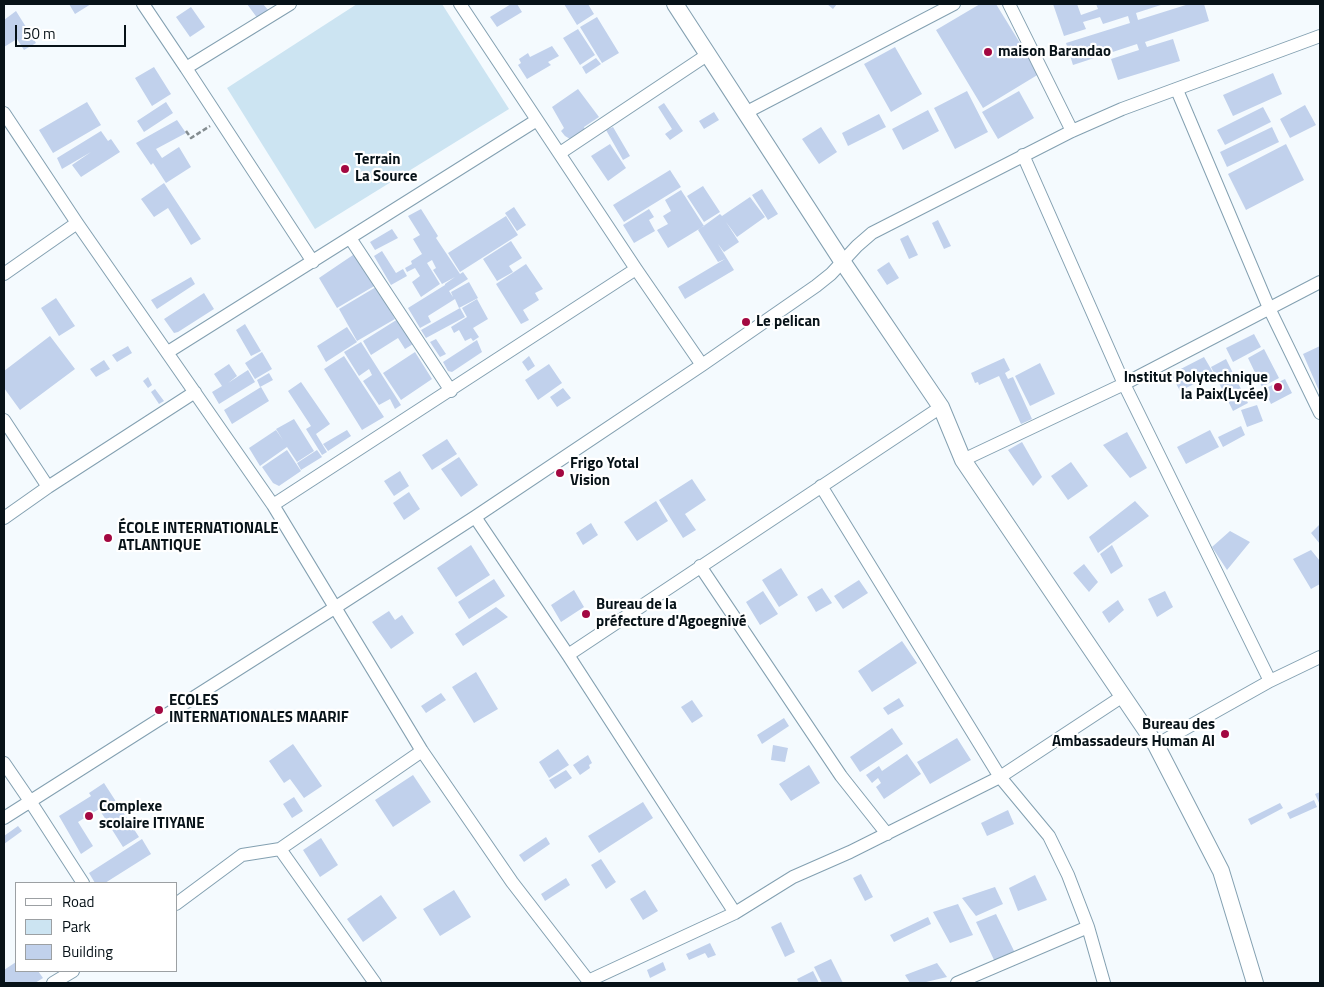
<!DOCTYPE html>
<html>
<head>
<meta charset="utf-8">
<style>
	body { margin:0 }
	#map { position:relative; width:1324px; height:987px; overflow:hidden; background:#f4fafe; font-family:"Titillium Web",sans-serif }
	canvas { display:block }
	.frame { position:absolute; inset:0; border:5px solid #071218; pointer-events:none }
	.legend { position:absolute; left:15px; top:882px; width:162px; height:90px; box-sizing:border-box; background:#fff; border:1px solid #9ca0a3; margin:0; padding:6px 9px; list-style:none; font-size:15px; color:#071218 }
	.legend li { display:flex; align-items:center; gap:10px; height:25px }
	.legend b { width:25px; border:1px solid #9ca0a3 }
	.scale { position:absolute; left:15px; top:25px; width:111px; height:22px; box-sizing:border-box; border:2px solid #071218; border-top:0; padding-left:6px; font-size:15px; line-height:18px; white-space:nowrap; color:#071218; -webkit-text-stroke:4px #fff; paint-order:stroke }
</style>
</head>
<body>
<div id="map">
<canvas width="1324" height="987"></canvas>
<div class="frame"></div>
<ul class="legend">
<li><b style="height:6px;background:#fff"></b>Road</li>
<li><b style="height:14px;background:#cce4f2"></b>Park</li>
<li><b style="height:14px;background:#c1d1ec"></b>Building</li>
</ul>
<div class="scale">50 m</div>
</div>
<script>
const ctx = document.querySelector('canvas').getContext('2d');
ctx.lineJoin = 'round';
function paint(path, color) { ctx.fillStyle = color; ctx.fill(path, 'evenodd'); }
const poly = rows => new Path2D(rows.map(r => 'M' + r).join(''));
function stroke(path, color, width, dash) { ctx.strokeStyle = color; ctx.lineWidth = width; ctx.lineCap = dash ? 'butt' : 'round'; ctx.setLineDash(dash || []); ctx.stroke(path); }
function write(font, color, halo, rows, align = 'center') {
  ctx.font = font + ' "Titillium Web",sans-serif'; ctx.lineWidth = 4.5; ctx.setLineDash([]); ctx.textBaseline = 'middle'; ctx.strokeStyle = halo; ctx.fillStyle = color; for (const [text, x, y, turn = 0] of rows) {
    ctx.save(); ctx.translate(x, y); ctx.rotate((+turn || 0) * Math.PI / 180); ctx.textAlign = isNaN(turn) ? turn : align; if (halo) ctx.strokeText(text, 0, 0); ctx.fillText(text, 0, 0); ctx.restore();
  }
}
const green = poly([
	[357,4,442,4,509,109,315,229,227,88]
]);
const building = poly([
	[69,4,91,4,75,14],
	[247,4,263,4,269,11,258,19],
	[511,4,517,4,522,12,497,27,490,17],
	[564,4,588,4,594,14,577,25],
	[827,4,837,4,833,9],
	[980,4,996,4,1039,74,983,108,936,30],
	[1053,4,1077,4,1081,15,1098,9,1096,4,1164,4,1136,13,1138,20,1189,4,1204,4,1209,21,1145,42,1147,47,1173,39,1180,61,1118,80,1111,59,1139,50,1137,44,1073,65,1066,43,1130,23,1128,16,1103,24,1100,17,1083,22,1086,29,1064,36],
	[191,7,205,27,190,37,176,17],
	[16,11,36,43,24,50,17,39,4,47,4,20],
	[597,17,619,53,602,63,580,27],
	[578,29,595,55,580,65,563,38],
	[552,46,559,56,548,62,551,65,527,79,518,65,521,63,519,59,528,53,530,57],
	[895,47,922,94,891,112,864,64],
	[596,58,601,64,586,74,582,67],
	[154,67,171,94,152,106,135,78],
	[1273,73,1282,94,1233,116,1223,95],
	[578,89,599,117,584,127,585,130,570,139,565,136,561,131,564,128,552,107],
	[967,91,988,132,955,149,934,108],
	[1019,91,1034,118,998,139,982,112],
	[87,102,101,125,53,153,39,130],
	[166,102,173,113,144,132,137,121],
	[664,103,683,131,670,140,665,134,672,129,658,107],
	[1305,105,1316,125,1290,138,1280,119],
	[1263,107,1271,122,1225,145,1217,130],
	[928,110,939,131,903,150,892,129],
	[714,112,719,120,704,129,699,121],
	[879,114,886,127,848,146,842,133],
	[177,120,186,133,156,149,162,158,179,147,191,167,166,183,153,163,151,165,136,143],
	[613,127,630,156,623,160,606,130],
	[821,127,837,152,819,164,802,139],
	[1272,127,1279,142,1227,167,1220,152],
	[101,131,108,141,111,139,120,152,81,177,72,165,91,152,62,169,57,158],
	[610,144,626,168,608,181,591,156],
	[1286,144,1304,180,1246,210,1228,174],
	[670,170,681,187,624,222,613,205],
	[164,183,201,239,191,245,168,208,154,217,141,199],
	[703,186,720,212,704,222,687,196],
	[762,189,778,214,768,220,752,195],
	[681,190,704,226,668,248,657,230,668,224,663,216,671,211,665,200],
	[750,197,765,217,737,237,726,222,739,242,724,252,718,244,734,270,685,299,678,287,725,259,718,262,698,230,720,214,722,216],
	[514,207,526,225,517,231,505,213],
	[421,209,438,236,436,238,460,274,463,272,468,279,449,291,453,297,451,292,469,282,478,298,459,308,455,299,428,316,431,322,420,328,408,308,445,285,445,284,455,277,442,284,433,270,436,268,432,260,427,263,440,284,421,297,412,282,420,276,415,268,407,272,405,268,412,264,411,261,422,254,413,239,420,235,408,216],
	[649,209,654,217,649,220,655,231,634,243,623,225],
	[506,216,518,235,460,272,448,253],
	[938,220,951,246,944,249,932,223],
	[392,229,398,238,375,250,370,242],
	[908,235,918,255,909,259,900,239],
	[511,241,522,258,509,266,513,272,497,281,483,259],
	[382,251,396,273,403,269,407,276,391,285,374,256],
	[353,255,359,256,376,285,337,308,319,278],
	[889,262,899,278,887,285,877,270],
	[526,264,543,289,535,293,539,300,523,310,529,320,521,324,496,284],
	[191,277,195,284,157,309,151,300],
	[376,287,395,319,357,341,339,309],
	[204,293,214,309,178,332,174,333,164,319],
	[56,298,75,326,59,336,41,308],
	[477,299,488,319,473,328,479,337,473,341,471,338,465,341,459,330,454,333,451,327,467,317,462,308],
	[460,308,465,317,426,338,421,330],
	[398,319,413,344,405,349,398,338,371,355,363,341],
	[245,324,261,351,251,356,236,330],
	[347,327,357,342,326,362,317,346],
	[1254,334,1261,347,1233,362,1226,348],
	[50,336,75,369,20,410,4,388,4,371],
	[436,339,446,354,440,357,430,342],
	[477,340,482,352,452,372,448,371,443,362],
	[361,342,401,405,395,409,390,399,379,405,363,381,372,375,369,369,359,376,344,352],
	[128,346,132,353,117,362,112,355],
	[1320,346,1320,393,1303,354],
	[1264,349,1279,378,1262,387,1248,358],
	[262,352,272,369,255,379,245,363],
	[415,352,432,379,401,400,383,373],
	[344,356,384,417,362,430,324,369],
	[529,356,535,366,528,371,522,362],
	[1204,357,1214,374,1180,391,1171,374],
	[1004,358,1010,370,1005,373,1008,379,1013,377,1032,419,1021,424,999,376,979,385,978,382,975,383,971,373],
	[1226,359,1248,403,1233,411,1211,367],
	[104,360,110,369,96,377,90,369],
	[1040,363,1055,394,1030,406,1015,376],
	[229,364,237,376,228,383,248,370,255,382,219,404,212,392,222,386,214,374],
	[549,364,562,383,538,400,525,380],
	[269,373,273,380,260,387,257,380],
	[148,377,152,385,148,388,143,381],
	[1285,379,1292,393,1271,404,1264,389],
	[301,382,330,424,316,434,327,452,322,455,306,429,311,426,288,391],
	[261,387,269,401,232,424,224,410],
	[563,388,571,398,557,407,550,397],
	[155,389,164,401,159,404,151,392],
	[1257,405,1263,421,1247,427,1241,410],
	[294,419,314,451,297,462,287,447,260,466,249,448,276,430,283,440,276,429],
	[1241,426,1245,435,1223,447,1218,437],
	[347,430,351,436,328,451,323,444],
	[1210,430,1219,447,1186,464,1177,447],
	[1127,432,1147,468,1130,478,1103,445],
	[447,439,457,454,432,470,422,455],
	[1022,442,1042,477,1033,486,1008,450],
	[287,450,301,471,279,486,273,483,262,467],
	[317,450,322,457,301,470,297,463],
	[459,457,478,485,461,497,441,469],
	[1071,462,1088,486,1068,500,1051,476],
	[400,471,409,486,394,496,384,481],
	[692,479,706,500,685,514,696,530,683,538,659,500],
	[409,492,420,509,404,520,393,503],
	[656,501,668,521,637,541,624,522],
	[1135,501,1149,516,1098,553,1089,537],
	[591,523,598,535,583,545,576,533],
	[1320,524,1320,544,1311,533],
	[1230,531,1250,542,1227,570,1212,547],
	[471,545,490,575,456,597,437,568],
	[1112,545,1123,566,1111,574,1100,554],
	[1311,550,1320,561,1320,584,1311,589,1293,559],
	[1084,564,1098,582,1089,592,1073,573],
	[781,568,798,595,779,607,762,580],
	[494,579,505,596,469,619,458,602],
	[859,580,868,593,843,609,834,596],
	[822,588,832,603,816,612,807,597],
	[574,590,584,607,561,622,551,605],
	[763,591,778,614,760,625,746,602],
	[1165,591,1173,607,1157,617,1148,599],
	[1118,600,1124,610,1109,623,1102,612],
	[496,607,508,617,463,646,455,634],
	[389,611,395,620,402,615,414,633,391,649,372,622],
	[902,641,917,663,872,692,858,671],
	[476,672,498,709,474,723,452,687],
	[441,693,446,700,426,713,421,706],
	[899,698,904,706,888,715,883,708],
	[692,700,703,716,692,723,681,707],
	[784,718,789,726,762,744,757,735],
	[892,728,903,744,860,772,850,757],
	[957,738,971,760,930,784,917,762],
	[293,744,322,786,304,798,290,779,284,783,269,761],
	[773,745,788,748,785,762,771,760],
	[558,749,569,765,549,778,539,762],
	[907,754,921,774,884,799,876,787,881,783,878,778,872,783,866,775,879,766,882,771],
	[588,755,592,763,589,765,590,768,580,775,573,765],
	[809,765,820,783,791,801,779,784],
	[566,770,572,778,555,789,549,780],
	[413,775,431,802,393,827,375,800],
	[104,783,139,837,123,847,99,809,78,822,93,846,81,854,59,816,91,796,89,793],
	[1320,792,1320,805,1315,794],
	[294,797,303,811,292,818,283,804],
	[1314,800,1317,807,1290,819,1287,813],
	[643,802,653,818,599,853,588,836],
	[1280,803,1283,808,1251,825,1248,819],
	[1008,810,1014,824,987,836,981,823],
	[18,826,22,831,4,844,4,836],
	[546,837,550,844,524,862,519,855],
	[321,838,338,865,320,877,303,850],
	[142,839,151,854,105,883,95,883,89,873],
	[601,859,616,882,606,889,591,865],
	[861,874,873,897,865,901,853,878],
	[1035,875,1047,900,1018,911,1009,888],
	[566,878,570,885,545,901,541,894],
	[995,887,1003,904,976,916,962,898],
	[454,890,471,917,440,936,423,909],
	[645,890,658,911,643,920,630,899],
	[381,895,397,918,363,942,347,919],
	[958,904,973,935,950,943,933,912],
	[996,914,1017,957,995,962,976,922],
	[928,917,931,924,894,942,890,935],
	[781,922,795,952,785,957,771,927],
	[710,943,716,955,708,958,705,953,689,960,686,954],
	[831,959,843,983,822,983,814,967],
	[16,962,16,971,38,971,43,978,35,983,4,983,4,970],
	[663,962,666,970,650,978,647,970],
	[937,963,947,977,922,983,910,983,905,975],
	[813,971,819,983,799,983,797,979]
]);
const path = poly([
	[186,131,191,138,210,126]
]);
const minor = poly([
	[143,4,186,68,290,4],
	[460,4,636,269,702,365],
	[1009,4,1072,131],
	[186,68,313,262],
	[1177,90,1269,308,1320,413],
	[4,113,77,223,273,505,422,751,512,882,590,983],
	[745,113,954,4],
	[560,153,707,55],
	[1023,155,1124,384,1270,681],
	[350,238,451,391],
	[4,274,77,223],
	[168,352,537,120],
	[4,420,48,487],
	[963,460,1124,384,1320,282],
	[821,486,1000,777,1049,836,1068,875,1088,927,1104,983],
	[273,505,636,269],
	[475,517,568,655,735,913],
	[4,518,48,487,195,392],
	[700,566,841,776,887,834],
	[568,655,941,407],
	[1156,745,1270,681,1320,657],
	[4,763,30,801,83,883],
	[4,818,336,607,475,517,702,365,816,286,831,274,857,246,872,233,1072,131,1122,109,1320,36],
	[280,849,375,983],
	[176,904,242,855,280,849,422,751],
	[588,981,735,913,793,877,850,852,1000,777,1123,696],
	[53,983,73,971],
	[957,983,1088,927]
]);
const tertiary = poly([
	[675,4,842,261,941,407,963,460,1156,745,1221,871,1255,983]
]);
const markers = [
	[988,52,5,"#a30841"],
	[345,169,5,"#a30841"],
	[746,322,5,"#a30841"],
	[1278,387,5,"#a30841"],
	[560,473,5,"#a30841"],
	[108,538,5,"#a30841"],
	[586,614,5,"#a30841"],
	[159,710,5,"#a30841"],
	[1225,734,5,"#a30841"],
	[89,816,5,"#a30841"]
];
const poiNames = [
	["maison Barandao",998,52],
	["Terrain",355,160],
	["La Source",355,177],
	["Le pelican",756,322],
	["Institut Polytechnique",1268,378,"right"],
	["la Paix(Lycée)",1268,395,"right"],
	["Frigo Yotal",570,464],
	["Vision",570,481],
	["ÉCOLE INTERNATIONALE",118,529],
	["ATLANTIQUE",118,546],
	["Bureau de la",596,605],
	["préfecture d'Agoegnivé",596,622],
	["ECOLES",169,701],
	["INTERNATIONALES MAARIF",169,718],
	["Bureau des",1215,725,"right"],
	["Ambassadeurs Human AI",1215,742,"right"],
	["Complexe",99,807],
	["scolaire ITIYANE",99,824]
];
paint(green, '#cce4f2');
paint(building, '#c1d1ec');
stroke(minor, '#83a0b1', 14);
stroke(tertiary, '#83a0b1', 18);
stroke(path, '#838c90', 2.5, [5, 2.5]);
stroke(minor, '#fff', 12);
stroke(tertiary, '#fff', 16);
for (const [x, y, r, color] of markers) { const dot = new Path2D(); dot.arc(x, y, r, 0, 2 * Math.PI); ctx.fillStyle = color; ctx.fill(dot); stroke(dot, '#fff', 2); }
write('bold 15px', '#071218', '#fff', poiNames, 'left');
</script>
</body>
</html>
